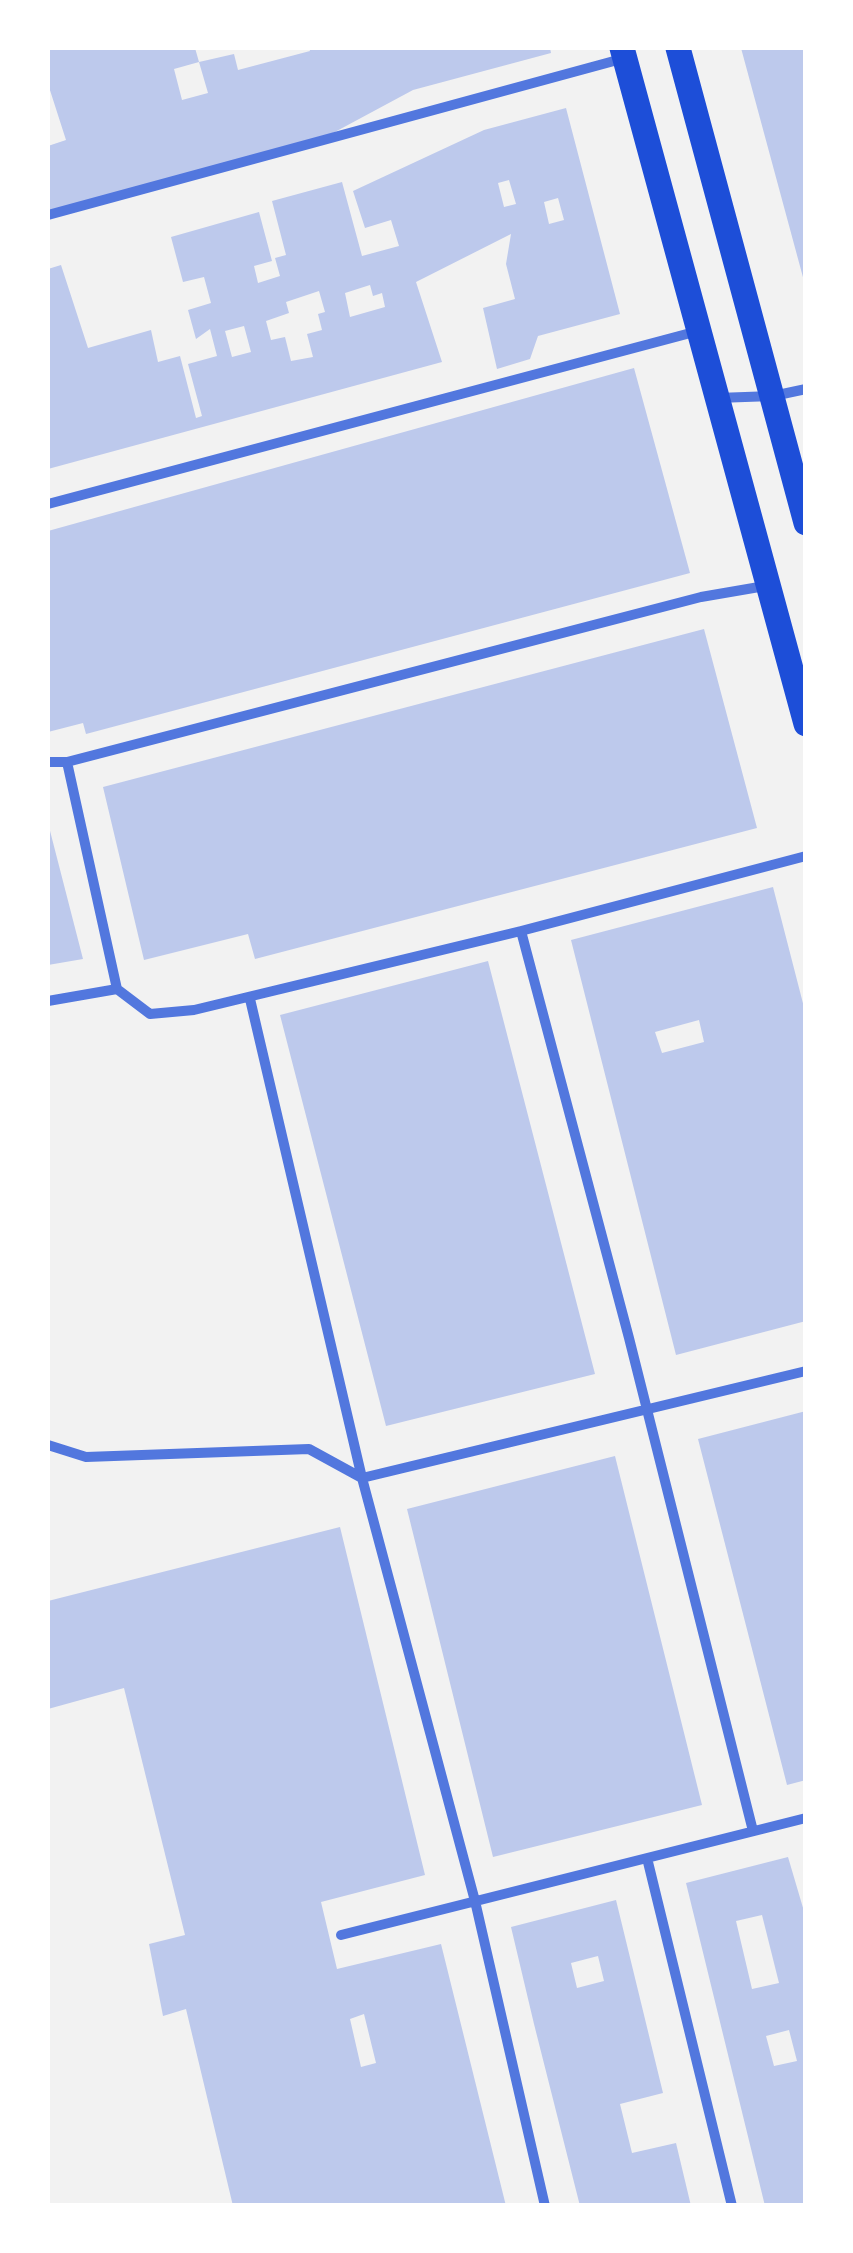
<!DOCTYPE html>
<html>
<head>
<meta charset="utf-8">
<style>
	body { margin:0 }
	#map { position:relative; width:853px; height:2253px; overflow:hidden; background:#f2f2f2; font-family:"Roboto Condensed",sans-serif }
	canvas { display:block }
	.frame { position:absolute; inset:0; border:50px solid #fff; pointer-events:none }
</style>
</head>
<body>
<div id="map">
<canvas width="853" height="2253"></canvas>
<div class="frame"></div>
</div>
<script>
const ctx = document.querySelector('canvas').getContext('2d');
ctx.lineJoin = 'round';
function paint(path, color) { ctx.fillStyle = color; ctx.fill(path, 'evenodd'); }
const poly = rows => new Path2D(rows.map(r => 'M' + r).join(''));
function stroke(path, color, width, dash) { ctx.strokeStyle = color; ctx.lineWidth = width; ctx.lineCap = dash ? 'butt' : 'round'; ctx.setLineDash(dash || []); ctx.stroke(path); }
const building = poly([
	[48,48,195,48,199,62,174,69,182,100,208,93,199,62,234,54,238,70,310,51,309,48,550,48,551,53,413,90,333,133,48,211,48,146,66,140,48,84],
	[741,48,806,48,806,280,804,281],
	[566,108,620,314,538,336,530,359,497,369,483,308,515,299,506,264,511,234,416,282,442,362,48,469,48,269,61,265,88,348,151,330,158,362,180,356,196,418,202,416,188,364,217,356,210,329,196,339,188,310,211,303,204,277,183,282,171,237,259,212,272,261,254,266,258,283,280,276,275,258,286,255,272,201,342,182,362,256,399,246,391,220,365,228,353,191,484,130],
	[509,180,516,204,504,207,498,183],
	[558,198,564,220,549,224,544,202],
	[370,285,373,296,382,293,385,307,350,317,345,293],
	[319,291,325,312,318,314,322,330,307,334,313,357,291,361,285,337,271,340,266,321,289,313,286,302],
	[244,326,251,352,232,357,225,331],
	[634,368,690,573,86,734,83,723,48,732,48,531],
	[704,629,757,828,255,959,248,934,144,960,103,787],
	[48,823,83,959,48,965],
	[773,887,806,1015,806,1321,676,1355,571,940],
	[699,1020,704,1042,662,1053,655,1032],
	[488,961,595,1374,386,1426,280,1015],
	[806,1411,806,1780,787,1785,698,1439],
	[615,1456,702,1805,493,1857,407,1509],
	[340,1527,425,1875,321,1902,337,1969,441,1944,506,2206,233,2206,186,2009,163,2016,149,1944,185,1935,124,1688,48,1709,48,1601],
	[364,2014,376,2063,361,2067,350,2019],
	[788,1857,806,1918,806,2206,765,2206,686,1883],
	[762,1915,779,1983,752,1989,736,1921],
	[789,2030,797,2061,774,2066,766,2036],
	[616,1900,663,2093,620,2104,632,2153,676,2143,691,2206,580,2206,534,2024,511,1927],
	[598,1956,604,1981,577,1988,571,1963]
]);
const minor = poly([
	[48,215,625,58],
	[717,398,773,396,806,389],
	[48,504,698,331],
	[48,762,67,762,701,597,765,586],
	[67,762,117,989],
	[521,931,629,1338,753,1831],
	[250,999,362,1478,475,1901,545,2206],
	[48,1001,117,989,150,1014,194,1010,521,931,806,856],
	[48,1445,86,1457,309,1449,362,1478],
	[362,1478,806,1371],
	[647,1858,732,2206],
	[341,1935,806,1818]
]);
const primary = poly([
	[622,48,806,724],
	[678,48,806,523]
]);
paint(building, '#bdc9ec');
stroke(minor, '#5277de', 10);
stroke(primary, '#1d4ed8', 25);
</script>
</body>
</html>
